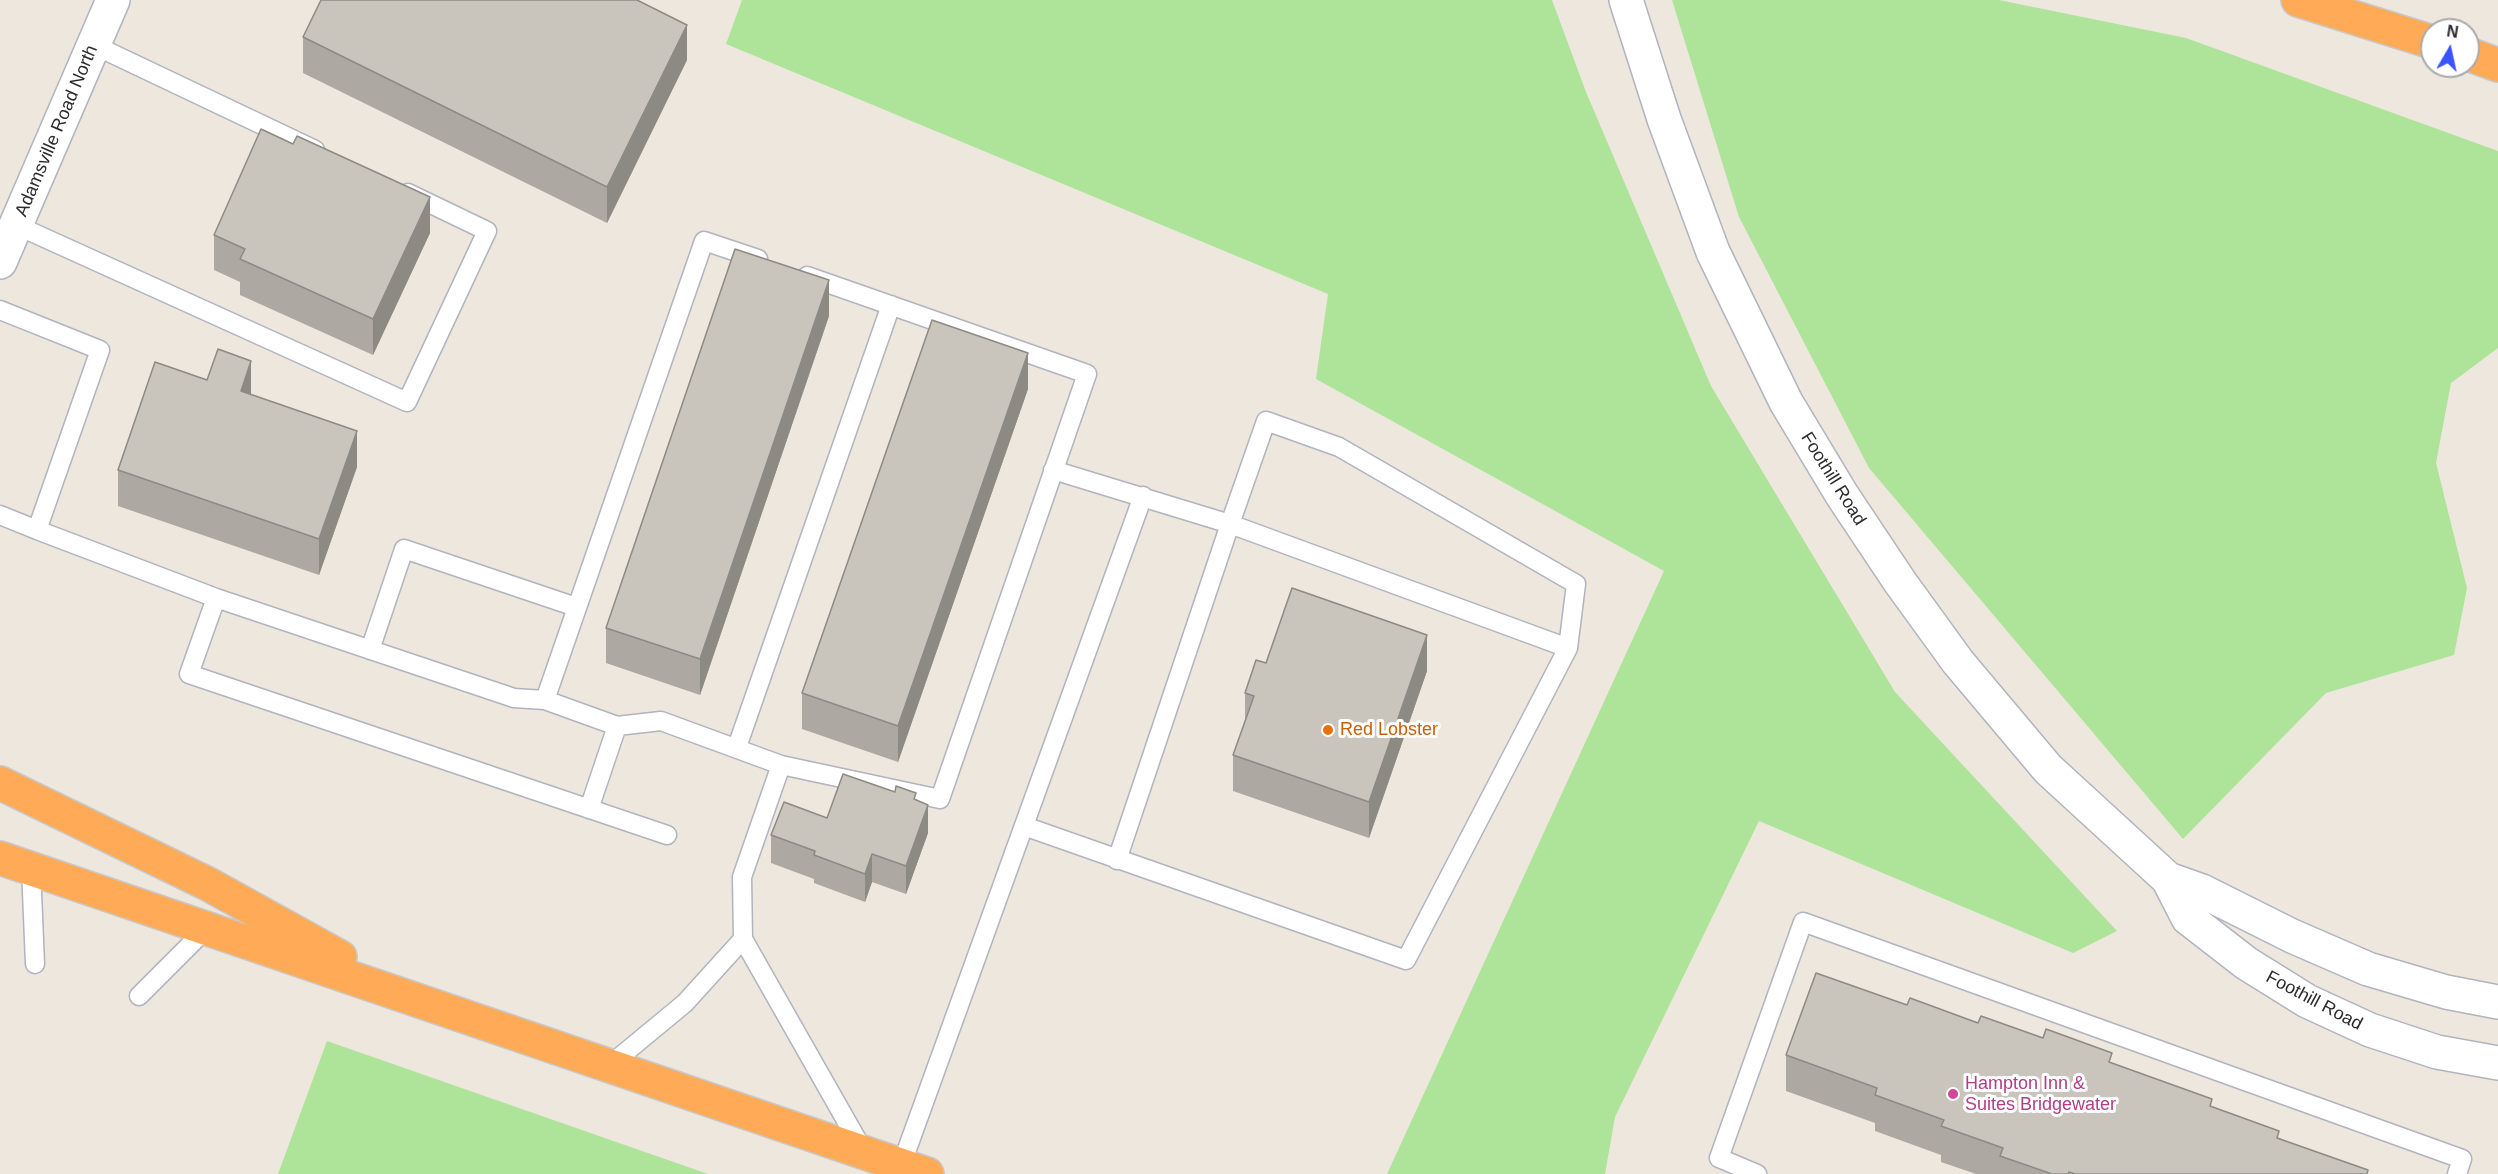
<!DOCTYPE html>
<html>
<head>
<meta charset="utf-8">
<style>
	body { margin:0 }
	#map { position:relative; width:2498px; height:1174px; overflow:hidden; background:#ede7dd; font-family:Arial,sans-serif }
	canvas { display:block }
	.north { position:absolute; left:2420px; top:18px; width:60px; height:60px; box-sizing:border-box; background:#fff; border:2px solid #aaa; border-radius:50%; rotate:9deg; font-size:16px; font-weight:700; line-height:24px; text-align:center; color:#2b2b2b }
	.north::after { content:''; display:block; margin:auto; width:21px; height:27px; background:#3b53fc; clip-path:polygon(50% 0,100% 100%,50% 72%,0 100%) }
</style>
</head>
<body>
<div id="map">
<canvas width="2498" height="1174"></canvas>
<div class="north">N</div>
</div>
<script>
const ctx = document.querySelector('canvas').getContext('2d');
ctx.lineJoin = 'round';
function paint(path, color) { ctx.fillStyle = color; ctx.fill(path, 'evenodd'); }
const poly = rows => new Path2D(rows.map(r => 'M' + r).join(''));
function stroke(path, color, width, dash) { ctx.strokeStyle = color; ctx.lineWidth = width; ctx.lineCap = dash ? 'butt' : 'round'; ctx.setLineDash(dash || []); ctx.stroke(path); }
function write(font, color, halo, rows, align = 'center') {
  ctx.font = font + ' Arial,sans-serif'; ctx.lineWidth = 6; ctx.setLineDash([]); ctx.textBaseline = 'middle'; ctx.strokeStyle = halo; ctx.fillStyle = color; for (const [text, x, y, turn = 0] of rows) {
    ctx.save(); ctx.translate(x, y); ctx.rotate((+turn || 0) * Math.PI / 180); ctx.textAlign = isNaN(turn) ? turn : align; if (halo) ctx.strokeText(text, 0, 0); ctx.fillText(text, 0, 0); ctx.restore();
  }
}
const green = poly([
	[742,0,1552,0,1586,92,1711,386,1895,692,2117,931,2073,953,1759,821,1615,1117,1605,1174,1387,1174,1664,571,1316,379,1328,294,726,44],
	[1672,0,1999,0,2186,38,2498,151,2498,348,2451,383,2436,463,2467,588,2454,655,2326,693,2183,839,1869,468,1739,217],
	[327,1041,708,1174,278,1174]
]);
const lane = poly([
	[94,45,315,150],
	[16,225,407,402,487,231,408,193],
	[0,310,100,350,37,530,216,598,514,698,545,700,617,726,661,721,781,765,940,799,1087,374,807,276],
	[0,515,37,530],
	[216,598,189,674,667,835],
	[370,650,404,549,576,607],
	[545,700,704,241,758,259],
	[737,747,891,305],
	[781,765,742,877,743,939,864,1152],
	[589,809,617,726],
	[1024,826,1406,960,1568,648,1576,584,1339,447,1266,421,1230,524,1053,470],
	[1117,860,1230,524,1568,648],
	[31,868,35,964],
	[139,996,207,928],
	[610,1065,685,1003,743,939],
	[901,1166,1143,496],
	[1757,1174,1719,1158,1803,922,2462,1159,2457,1174]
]);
const street = poly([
	[0,262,113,0]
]);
const secondary = poly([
	[1626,0,1664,119,1713,252,1786,402,1842,495,1900,582,1958,662,2048,769,2168,879,2188,918,2246,963,2307,1001,2370,1030,2437,1052,2498,1063],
	[2168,879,2202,891,2292,936,2368,969,2446,992,2498,1002]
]);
const highway = poly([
	[2298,0,2432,42],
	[2468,54,2498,65],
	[0,783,208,884,340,957],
	[0,858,927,1174]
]);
const wall = poly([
	[303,37,687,60,607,223,303,73],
	[430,233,373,355,240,295,240,282,214,270,214,235],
	[829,316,700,695,606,663,606,628],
	[1028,389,898,762,802,729,802,693],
	[251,395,357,467,319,575,118,506,118,470],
	[1266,663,1427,671,1369,838,1233,791,1233,755,1245,721,1245,693],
	[916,800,928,833,906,894,872,882,865,902,814,883,814,879,771,863,771,835,827,818],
	[1907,1005,2043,1038,2112,1063,2212,1107,2279,1138,2368,1174,1976,1174,1941,1162,1941,1155,1875,1131,1875,1123,1786,1091,1786,1055]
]);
const shadedWall = poly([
	[687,25,687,60,607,223,607,187],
	[430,197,430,233,373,355,373,319],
	[829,280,829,316,700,695,700,659],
	[1028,353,1028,389,898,762,898,726],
	[251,361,251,397,241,391],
	[357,431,357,467,319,575,319,539],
	[1427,635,1427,671,1369,838,1369,802],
	[928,805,928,833,906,894,906,866],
	[872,854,872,882,865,902,865,874]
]);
const building = poly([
	[321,0,637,0,687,25,607,187,303,37,321,0],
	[261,129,293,144,297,136,430,197,373,319,240,259,245,249,214,235,261,129],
	[735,249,829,280,700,659,606,628,735,249],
	[932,320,1028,353,898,726,802,693,932,320],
	[218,349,251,361,241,391,357,431,319,539,118,470,155,362,207,380,218,349],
	[1292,588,1427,635,1369,802,1233,755,1254,696,1245,693,1256,660,1266,663,1292,588],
	[843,774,895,792,896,786,916,793,914,799,928,805,906,866,872,854,865,874,814,855,815,851,771,835,784,802,827,818,843,774],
	[1816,973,1907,1005,1910,998,1978,1023,1981,1016,2043,1038,2046,1029,2112,1053,2109,1062,2212,1099,2210,1106,2279,1131,2277,1138,2368,1170,2367,1174,2075,1174,2069,1172,2068,1174,2052,1174,2000,1156,2003,1148,1941,1126,1944,1120,1875,1095,1877,1088,1786,1055,1816,973]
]);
const markers = [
	[1328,730,6,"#e8710a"],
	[1953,1094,6,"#d1479c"]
];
const streetNames = [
	["Adamsville Road North",57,131,-67],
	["Foothill Road",1833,479,58],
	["Foothill Road",2314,1001,28]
];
const foodNames = [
	["Red Lobster",1340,730]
];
const hotelNames = [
	["Hampton Inn &",1965,1084],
	["Suites Bridgewater",1965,1105]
];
paint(green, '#aee499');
stroke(lane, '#b1b3bf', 21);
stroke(street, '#b1b3bf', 36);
stroke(secondary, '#b1b3bf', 36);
stroke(highway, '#c8c8c8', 36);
stroke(lane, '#fff', 18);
stroke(street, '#fff', 33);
stroke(secondary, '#fff', 33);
stroke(highway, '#ffaa56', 33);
paint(wall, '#ada9a2');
paint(shadedWall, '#8d8a84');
paint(building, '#c9c5bc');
stroke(building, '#8d8a84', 1.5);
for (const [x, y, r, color] of markers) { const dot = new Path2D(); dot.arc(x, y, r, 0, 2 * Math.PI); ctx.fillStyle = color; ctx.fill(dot); stroke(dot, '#fff', 2); }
write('18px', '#2b2b2b', '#fff', streetNames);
write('18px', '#c56008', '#fff', foodNames, 'left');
write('18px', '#b23c85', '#fff', hotelNames, 'left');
</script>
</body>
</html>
